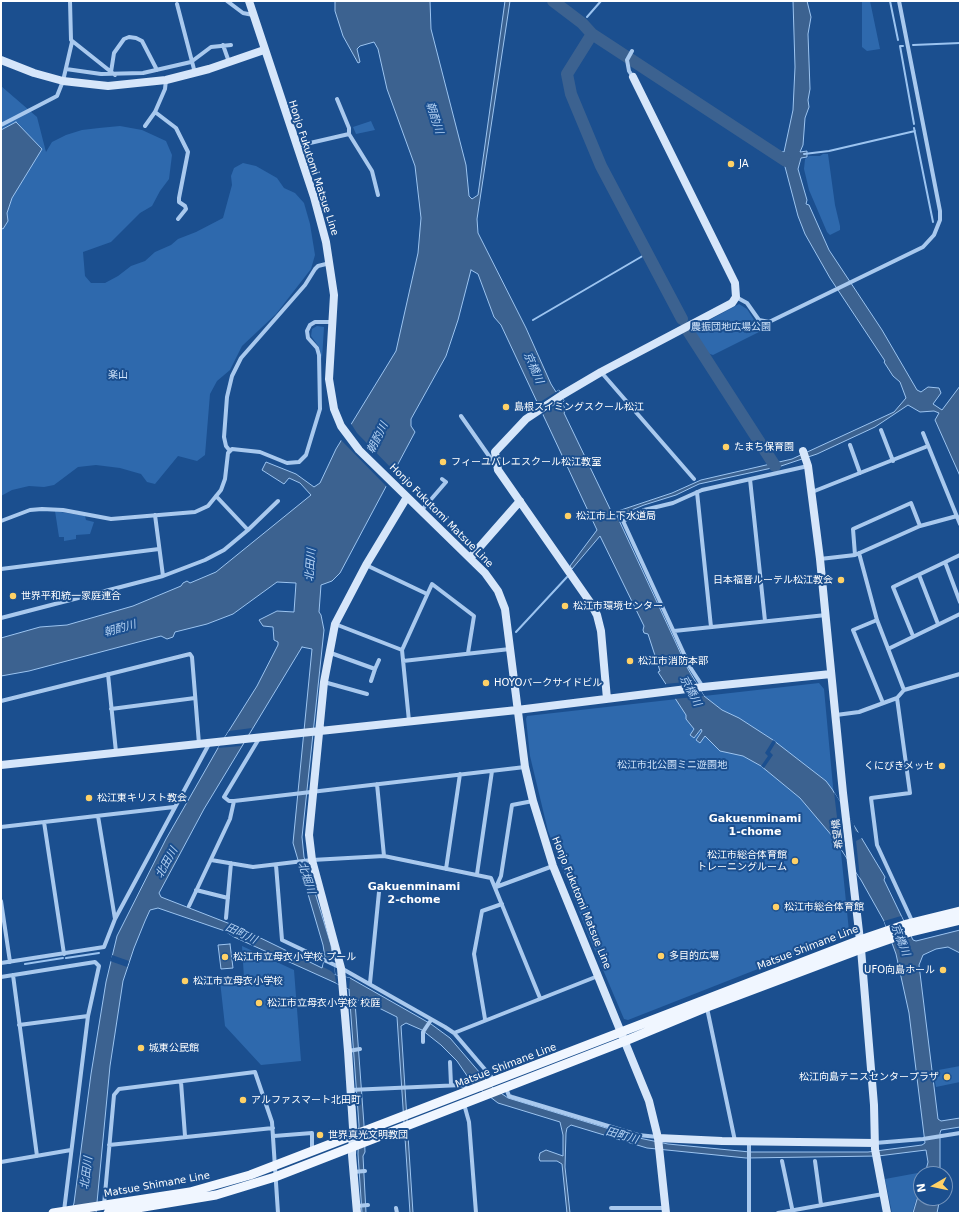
<!DOCTYPE html>
<html>
<head>
<meta charset="utf-8">
<style>
	body { margin:0 }
	#map { position:relative; width:961px; height:1214px; overflow:hidden; background:#1b4f8f; font-family:"DejaVu Sans",sans-serif }
	canvas { display:block }
	.frame { position:absolute; inset:0; border:2px solid #fff; pointer-events:none }
	.north { position:absolute; left:913px; top:1166px; width:40px; height:40px; box-sizing:border-box; background:#1b4f8f; border:1px solid #7695bc; border-radius:50%; rotate:261deg; font-size:11px; font-weight:700; line-height:16px; text-align:center; color:#fff }
	.north::after { content:''; display:block; margin:auto; width:14px; height:18px; background:#ffd166; clip-path:polygon(50% 0,100% 100%,50% 72%,0 100%) }
</style>
</head>
<body>
<div id="map">
<canvas width="961" height="1214"></canvas>
<div class="frame"></div>
<div class="north">N</div>
</div>
<script>
const ctx = document.querySelector('canvas').getContext('2d');
ctx.lineJoin = 'round';
function paint(path, color) { ctx.fillStyle = color; ctx.fill(path, 'evenodd'); }
const poly = rows => new Path2D(rows.map(r => 'M' + r).join(''));
function stroke(path, color, width, dash) { ctx.strokeStyle = color; ctx.lineWidth = width; ctx.lineCap = dash ? 'butt' : 'round'; ctx.setLineDash(dash || []); ctx.stroke(path); }
function write(font, color, halo, rows, align = 'center') {
  ctx.font = font + ' "DejaVu Sans","Noto Sans JP",sans-serif'; ctx.lineWidth = 4; ctx.setLineDash([]); ctx.textBaseline = 'middle'; ctx.strokeStyle = halo; ctx.fillStyle = color; for (const [text, x, y, turn = 0] of rows) {
    ctx.save(); ctx.translate(x, y); ctx.rotate((+turn || 0) * Math.PI / 180); ctx.textAlign = isNaN(turn) ? turn : align; if (halo) ctx.strokeText(text, 0, 0); ctx.fillText(text, 0, 0); ctx.restore();
  }
}
const green = poly([
	[862,1,870,1,880,49,867,51,862,47],
	[1,86,37,117,46,152,52,142,66,135,82,130,99,128,120,126,142,130,166,141,172,155,169,179,160,191,152,206,140,213,111,242,83,252,85,276,91,283,105,283,118,276,131,266,145,261,155,252,171,245,178,239,196,232,223,218,232,185,231,176,234,168,243,163,256,166,277,178,284,188,295,193,304,203,310,224,315,255,311,269,276,314,242,346,230,370,217,381,210,394,205,455,197,461,178,456,155,484,147,482,141,474,120,468,96,465,78,467,54,485,44,487,29,486,12,490,1,496],
	[371,121,375,130,356,134,353,127],
	[823,154,828,154,835,205,840,226,840,230,830,235,827,232,809,190,804,169,805,159,809,156,820,156],
	[739,304,747,309,758,326,765,329,713,355,704,352,691,330],
	[317,326,324,327,322,359,319,347,311,336,312,329],
	[55,511,85,516,86,520,94,522,90,534,76,535,76,539,64,541,64,537,59,537],
	[819,683,824,689,838,841,840,843,849,931,847,934,628,1020,624,1019,587,932,548,831,530,756,526,719,527,716],
	[242,946,294,970,301,1061,261,1065,225,1026,220,981,244,978],
	[960,1066,960,1082,936,1087,933,1071],
	[923,1172,924,1174,921,1174,921,1183,912,1213,892,1213,885,1179]
]);
const water = poly([
	[335,1,430,1,431,29,466,165,469,196,472,199,478,195,505,1,510,1,477,219,478,233,526,328,551,384,556,392,559,390,564,401,562,403,566,410,564,413,612,513,672,493,701,480,792,459,894,412,906,398,900,382,893,376,884,362,885,361,830,278,805,234,798,216,784,163,772,156,774,150,784,152,793,110,795,67,793,1,807,1,811,17,808,34,810,89,808,100,809,107,805,118,803,145,800,152,807,151,807,157,801,158,798,169,807,200,806,204,809,205,829,250,882,330,917,390,921,392,928,387,939,388,941,393,933,404,942,410,960,386,960,476,935,420,939,413,934,411,920,412,908,405,875,427,817,454,781,466,699,484,676,495,644,505,617,516,688,669,704,696,722,710,739,718,773,740,826,781,832,789,885,877,884,880,913,940,916,941,960,930,960,953,948,947,936,949,923,955,919,965,938,1119,941,1121,960,1118,960,1127,941,1130,940,1133,940,1174,925,1174,928,1162,926,1150,878,1156,746,1158,647,1148,571,1125,567,1128,566,1133,565,1167,570,1213,567,1213,562,1164,557,1161,540,1161,539,1158,540,1153,546,1150,563,1156,563,1135,560,1122,498,1103,472,1083,457,1061,441,1045,422,1030,406,1023,401,1026,413,1213,410,1213,397,1017,361,999,355,1002,364,1125,365,1152,363,1156,366,1213,362,1213,358,1154,359,1125,349,989,234,937,225,931,158,908,150,910,145,921,134,948,123,981,110,1066,96,1213,71,1213,74,1203,91,1074,106,982,117,936,166,839,218,748,257,686,278,645,278,642,274,640,273,627,263,626,259,620,277,611,294,612,296,583,277,582,233,614,207,624,175,632,173,637,167,639,161,636,29,671,1,676,1,638,40,627,67,625,133,606,181,586,183,583,187,581,190,583,216,572,311,495,300,483,289,478,284,484,262,470,266,462,296,474,314,487,320,483,336,449,396,351,418,253,421,218,415,166,387,89,378,49,374,42,360,46,357,49,360,62,358,63,343,36,335,11,335,1],
	[471,270,478,274,494,317,501,325,597,530,570,566,572,569,600,536,644,626,643,630,644,633,648,634,660,671,658,672,686,715,686,719,694,729,690,735,694,738,701,729,702,731,696,740,700,743,705,736,720,751,743,756,761,766,800,798,833,837,861,880,884,921,896,954,909,1013,925,1143,922,1145,868,1152,750,1152,668,1144,639,1138,508,1098,492,1087,450,1038,431,1024,350,978,335,975,331,945,304,857,302,837,324,630,321,615,319,612,321,585,332,581,340,573,415,432,411,426,411,419,446,356,458,320,471,270],
	[302,647,312,649,293,843,323,945,325,957,322,968,238,927,161,897,159,893,204,809,302,647],
	[16,122,42,149,12,198,7,213,8,221,3,229,1,228,1,130,16,122],
	[230,944,233,968,221,969,218,945,230,944],
	[921,1186,921,1198,940,1198,937,1213,913,1213,921,1186]
]);
const pier = poly([
	[559,390,564,401,542,415,537,404],
	[350,422,357,433,396,473,388,488,340,439],
	[695,681,704,696,674,699,665,684],
	[252,728,241,746,218,748,229,731],
	[773,740,776,742,770,752,773,755,764,768,761,766,768,756,765,753],
	[834,792,854,824,855,831,862,834,862,838,856,841,860,878,841,848,840,843,834,841,833,836,838,836,839,834],
	[901,916,911,938,893,944,884,921],
	[238,927,249,932,234,937,225,931],
	[112,955,129,961,127,967,110,961],
	[325,957,334,960,335,975,350,978,349,989,336,983,335,975,331,971,323,967]
]);
const stream = poly([
	[890,1,898,40],
	[587,17,601,1],
	[582,23,584,20],
	[913,45,960,43],
	[903,46,900,46,914,124],
	[914,128,933,222],
	[804,154,829,151,915,131],
	[533,320,646,254],
	[516,632,567,577],
	[66,958,99,953],
	[25,964,63,958]
]);
const river = poly([
	[553,1,582,23,592,34,786,161],
	[592,34,567,74,571,94,601,166,682,319],
	[688,331,775,466]
]);
const street = poly([
	[70,1,71,40,115,75],
	[227,1,243,13,253,15],
	[177,4,195,73],
	[223,45,229,62],
	[632,51,627,60,629,71,633,77],
	[66,69,101,74,143,73,191,62,211,47,231,45],
	[111,72,114,53,124,39,129,37,136,38,142,41,157,70],
	[155,112,176,128,188,152,179,198,179,202,185,206,186,209,178,219],
	[1,125,57,96,63,81,72,42],
	[145,126,155,112,165,89,166,80],
	[349,134,372,171,378,195],
	[297,146,349,134,349,128,337,99],
	[736,297,747,303,759,320,769,322,923,247,934,235,940,220,940,211,899,1],
	[601,372,694,479],
	[461,416,496,466],
	[881,430,893,461],
	[923,433,960,524],
	[850,445,860,473],
	[230,451,226,446,224,437,227,397,232,376,241,358,305,285,315,269,318,266,330,263],
	[750,479,765,621],
	[697,492,711,627],
	[812,492,928,446],
	[421,511,446,482,442,479],
	[155,515,163,576],
	[1,521,30,510,42,509,63,510,111,519,195,512,208,506,221,490,225,479,228,453,232,449,260,452,287,463,299,462,306,455,320,409,319,355,317,348,308,338,307,331,310,325,315,322,333,322],
	[248,530,278,501],
	[859,553,877,620,904,690],
	[855,555,853,529,911,503,920,526],
	[820,559,855,555,920,526,957,516],
	[945,562,960,602],
	[366,565,427,594],
	[1,569,159,549],
	[919,575,938,624],
	[1,618,163,576,205,560,224,550,248,530,216,496],
	[877,620,853,630,883,703],
	[335,624,402,650],
	[674,631,826,615],
	[913,636,893,587,960,555],
	[888,649,960,614],
	[328,652,375,669,371,681],
	[403,661,510,649],
	[375,669,379,660],
	[108,674,116,752],
	[324,682,367,694],
	[703,687,690,667,623,521,644,510,673,503,702,490,808,466],
	[897,698,910,793,871,798,877,845,913,923],
	[1,701,190,654,192,657,199,744],
	[111,709,195,698],
	[836,715,859,712,897,698,904,690,960,674],
	[409,721,402,650,432,584,474,616,468,653],
	[377,784,384,856],
	[234,801,229,801,224,797,260,737],
	[44,822,64,954],
	[1,827,174,807],
	[211,860,253,867,312,860,384,856,491,878,540,998],
	[276,865,282,940,341,968,445,1027,454,1033,494,1080],
	[446,869,460,774],
	[477,874,492,771],
	[496,887,501,876,512,805,533,801],
	[496,887,553,866],
	[196,890,228,898],
	[1,901,10,962],
	[189,906,230,819,234,801,525,767],
	[226,918,231,863],
	[115,919,209,744],
	[1,963,104,947,115,919,98,816],
	[13,975,37,1156],
	[1,977,95,962,99,966,88,1016,64,1211],
	[370,983,379,892],
	[707,1008,735,1141],
	[485,1019,474,954,482,911,502,904],
	[19,1025,88,1016],
	[454,1033,598,976],
	[423,1042,423,1032,431,1020],
	[348,1051,360,1049],
	[450,1062,451,1085],
	[181,1082,185,1136],
	[506,1088,509,1096,512,1097,638,1135,658,1137],
	[350,1090,462,1085,469,1090],
	[464,1104,469,1122,476,1213],
	[274,1136,312,1133,312,1152],
	[749,1141,749,1213],
	[875,1143,923,1139,960,1133],
	[109,1145,273,1128],
	[782,1161,793,1213],
	[815,1161,821,1205],
	[1,1162,71,1150],
	[353,1172,365,1171],
	[104,1205,114,1095,119,1089,255,1072,272,1122,278,1213],
	[357,1206,368,1205],
	[396,1208,397,1213],
	[611,1208,665,1208],
	[778,1213,883,1194]
]);
const secondary = poly([
	[249,1,314,197,326,242,334,295,329,379,334,409,341,426,359,450,485,573,498,591,505,609,525,767,533,801,553,866,649,1101,658,1138,666,1213],
	[1,60,34,73,63,81,108,86,166,80,209,69,264,50],
	[803,451,808,466,820,559,843,793,861,949,874,1105,875,1149,887,1213],
	[470,558,520,501],
	[607,699,601,631,597,615,590,602,498,470,495,452,526,419,562,395,601,372,732,303,736,297,735,283,633,77],
	[1,765,517,710,703,687,831,674],
	[658,1138,722,1141,875,1143],
	[357,1213,352,1155,353,1128,348,1051,341,968,312,860,309,835,324,682,335,624,366,565,407,497]
]);
const primary = poly([
	[53,1213,190,1192,250,1175,860,940,907,924,960,911],
	[108,1213,216,1195,275,1177,625,1041,707,1007,861,949,910,932,960,920]
]);
const markers = [
	[731,164,4,"#ffd166"],
	[506,407,4,"#ffd166"],
	[726,447,4,"#ffd166"],
	[443,462,4,"#ffd166"],
	[568,516,4,"#ffd166"],
	[841,580,4,"#ffd166"],
	[13,596,4,"#ffd166"],
	[565,606,4,"#ffd166"],
	[630,661,4,"#ffd166"],
	[486,683,4,"#ffd166"],
	[942,766,4,"#ffd166"],
	[89,798,4,"#ffd166"],
	[795,861,4,"#ffd166"],
	[776,907,4,"#ffd166"],
	[661,956,4,"#ffd166"],
	[225,957,4,"#ffd166"],
	[943,970,4,"#ffd166"],
	[185,981,4,"#ffd166"],
	[259,1003,4,"#ffd166"],
	[141,1048,4,"#ffd166"],
	[947,1077,4,"#ffd166"],
	[243,1100,4,"#ffd166"],
	[320,1135,4,"#ffd166"]
];
const poiNames = [
	["JA",739,164],
	["島根スイミングスクール松江",514,407],
	["たまち保育園",734,447],
	["フィーユバレエスクール松江教室",451,462],
	["松江市上下水道局",576,516],
	["日本福音ルーテル松江教会",833,580,"right"],
	["世界平和統一家庭連合",21,596],
	["松江市環境センター",573,606],
	["松江市消防本部",638,661],
	["HOYOパークサイドビル",494,683],
	["くにびきメッセ",934,766,"right"],
	["松江東キリスト教会",97,798],
	["松江市総合体育館",787,855,"right"],
	["トレーニングルーム",787,867,"right"],
	["松江市総合体育館",784,907],
	["多目的広場",669,956],
	["松江市立母衣小学校 プール",233,957],
	["UFO向島ホール",935,970,"right"],
	["松江市立母衣小学校",193,981],
	["松江市立母衣小学校 校庭",267,1003],
	["城東公民館",149,1048],
	["松江向島テニスセンタープラザ",939,1077,"right"],
	["アルファスマート北田町",251,1100],
	["世界真光文明教団",328,1135]
];
const streetNames = [
	["Honjo Fukutomi Matsue Line",313,168,72],
	["Honjo Fukutomi Matsue Line",441,516,45],
	["希望橋",838,834,-97],
	["Honjo Fukutomi Matsue Line",581,903,68],
	["Matsue Shimane Line",808,948,-21],
	["Matsue Shimane Line",506,1066,-21],
	["Matsue Shimane Line",157,1185,-10]
];
const parkNames = [
	["農振団地広場公園",731,327],
	["楽山",118,375],
	["松江市北公園ミニ遊園地",672,765]
];
const waterNames = [
	["朝酌川",434,118,72],
	["京橋川",533,368,66],
	["朝酌川",378,438,-64],
	["北田川",311,565,-86],
	["朝酌川",120,629,-16],
	["京橋川",690,691,62],
	["北田川",167,863,-61],
	["北堀川",306,878,72],
	["田町川",241,934,25],
	["京橋川",900,940,69],
	["田町川",622,1136,16],
	["北田川",87,1173,-83]
];
const neighbourhoodNames = [
	["Gakuenminami",755,819],
	["1-chome",755,832],
	["Gakuenminami",414,887],
	["2-chome",414,900]
];
paint(green, '#2e69ad');
paint(water, '#3c6290');
stroke(water, '#9cc4f0', 1);
paint(pier, '#1b4f8f');
stroke(stream, '#9cc4f0', 2);
stroke(river, '#3c6290', 12);
stroke(street, '#a9c9ee', 4);
stroke(secondary, '#d6e6fa', 8);
stroke(primary, '#f0f6ff', 9);
for (const [x, y, r, color] of markers) { const dot = new Path2D(); dot.arc(x, y, r, 0, 2 * Math.PI); ctx.fillStyle = color; ctx.fill(dot); stroke(dot, '#1b4f8f', 1.5); }
write('10px', '#fff', '#1b4f8f', poiNames, 'left');
write('10px', '#fff', '#1b4f8f', streetNames);
write('10px', '#cfe3fa', '#1b4f8f', parkNames);
write('italic 11px', '#b5d3f5', '#1b4f8f', waterNames);
write('bold 11px', '#fff', '#1b4f8f', neighbourhoodNames);
</script>
</body>
</html>
